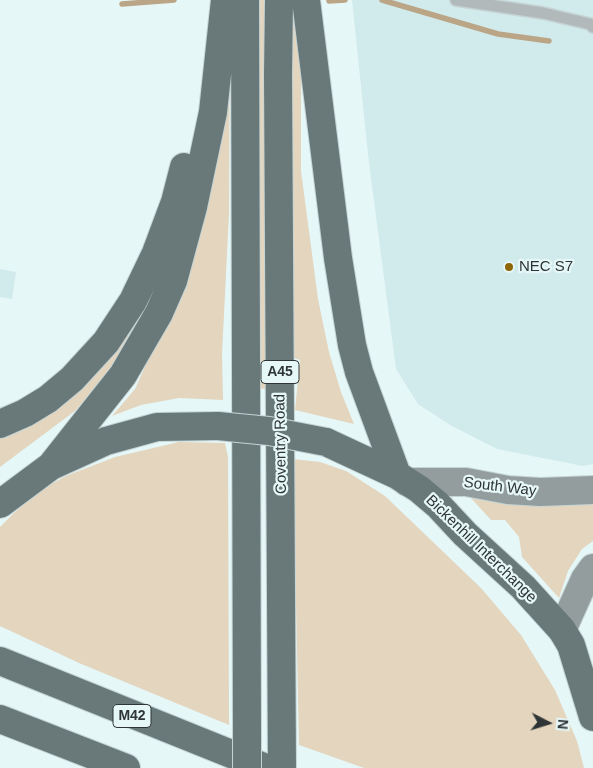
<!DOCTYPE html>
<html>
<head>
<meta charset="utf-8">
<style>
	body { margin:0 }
	#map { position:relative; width:593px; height:768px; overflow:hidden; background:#e6f7f8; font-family:Arial,sans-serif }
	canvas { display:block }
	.north { position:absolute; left:523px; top:698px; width:50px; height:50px; -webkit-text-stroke:4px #e6f7f8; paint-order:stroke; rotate:95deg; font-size:14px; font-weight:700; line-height:20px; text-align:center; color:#2f3536 }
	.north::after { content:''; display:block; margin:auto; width:18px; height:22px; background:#2f3536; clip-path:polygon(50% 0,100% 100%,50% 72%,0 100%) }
</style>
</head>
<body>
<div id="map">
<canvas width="593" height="768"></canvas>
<div class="north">N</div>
</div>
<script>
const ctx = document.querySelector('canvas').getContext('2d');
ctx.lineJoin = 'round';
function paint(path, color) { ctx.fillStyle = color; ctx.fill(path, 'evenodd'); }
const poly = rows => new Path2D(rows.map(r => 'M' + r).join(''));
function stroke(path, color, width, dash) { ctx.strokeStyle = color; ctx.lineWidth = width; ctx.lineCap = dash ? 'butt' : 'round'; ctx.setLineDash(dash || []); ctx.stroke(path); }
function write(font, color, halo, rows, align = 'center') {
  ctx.font = font + ' Arial,sans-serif'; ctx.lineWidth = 4.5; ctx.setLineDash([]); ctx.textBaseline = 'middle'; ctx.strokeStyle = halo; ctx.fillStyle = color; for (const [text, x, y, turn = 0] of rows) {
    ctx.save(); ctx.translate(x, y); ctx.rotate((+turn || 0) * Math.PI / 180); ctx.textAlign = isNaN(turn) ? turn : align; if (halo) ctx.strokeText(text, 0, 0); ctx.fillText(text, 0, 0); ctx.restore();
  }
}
const built = poly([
	[352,0,593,0,593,464,583,466,497,449,450,425,418,404,396,369,369,163],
	[0,269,16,272,12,299,0,297]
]);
const green = poly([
	[256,0,266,0,266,389,257,388],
	[288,0,295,0,301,67,301,171,318,299,329,352,341,392,354,424,295,410,300,360,291,357],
	[230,3,229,214,222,354,223,400,179,398,141,405,112,416,135,389,159,336],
	[145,304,129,339,109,372,75,411,0,467,0,434],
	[179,442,225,443,228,457,229,725,79,663,0,626,0,527,16,511,44,488,66,476,115,457],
	[293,459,320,462,346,471,385,496,481,588,521,635,555,690,577,741,584,768,364,768,299,745],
	[470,497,593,499,593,541,582,549,568,571,559,598,522,557,519,537,505,520,491,520]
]);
const stream = poly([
	[382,0,498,34,549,41],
	[329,1,345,0],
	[122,4,174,0]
]);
const lane = poly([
	[456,0,543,13,590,24,593,27]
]);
const secondary = poly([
	[407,482,466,482,508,490,540,492,593,490],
	[562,630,585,579,593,568]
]);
const highway = poly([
	[245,0,247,733],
	[279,0,278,75,282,768],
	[306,0,338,258,352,345,359,372,397,475],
	[0,424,25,413,48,399,72,379,106,342,133,301,156,253,175,202,184,167],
	[326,442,397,475,419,489,438,505,465,534,523,587,562,630,571,645,593,717],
	[51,466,123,375,159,313,173,281,193,207,213,112,225,0],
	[0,504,51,466,106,441,157,427,218,426],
	[0,661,266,768],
	[0,719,126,768]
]);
const highwayBridge = poly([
	[218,426,269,431,326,442],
	[247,733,247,768]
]);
const markers = [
	[509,267,5,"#8e6509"]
];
const shields = [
	[280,372,38],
	[132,716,38]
];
const shieldNames = [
	["A45",280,372],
	["M42",132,716]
];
const poiNames = [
	["NEC S7",519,267]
];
const streetNames = [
	["Coventry Road",281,444,-91],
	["South Way",500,487,7],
	["Bickenhill Interchange",481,549,44]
];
paint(built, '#d1eaec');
paint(green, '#e3d5be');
stroke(stream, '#baa686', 5.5);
stroke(lane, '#c5d4d5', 14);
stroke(secondary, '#c5d4d5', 30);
stroke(highway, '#c5d4d5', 30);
stroke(lane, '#b2b9ba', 11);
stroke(secondary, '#939d9e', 28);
stroke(highway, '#697879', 28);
stroke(highwayBridge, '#c5d4d5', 30, []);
stroke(highwayBridge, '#697879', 28);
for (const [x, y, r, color] of markers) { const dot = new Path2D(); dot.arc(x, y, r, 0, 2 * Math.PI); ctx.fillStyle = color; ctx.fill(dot); stroke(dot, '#e6f7f8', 2); }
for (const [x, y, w] of shields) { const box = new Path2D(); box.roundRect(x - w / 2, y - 11.5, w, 23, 4); ctx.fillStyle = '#e6f7f8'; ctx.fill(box); stroke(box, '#2f3536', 1); }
write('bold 14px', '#2f3536', null, shieldNames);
write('15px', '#2f3536', '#e6f7f8', poiNames, 'left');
write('15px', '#2f3536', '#e6f7f8', streetNames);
</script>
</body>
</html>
